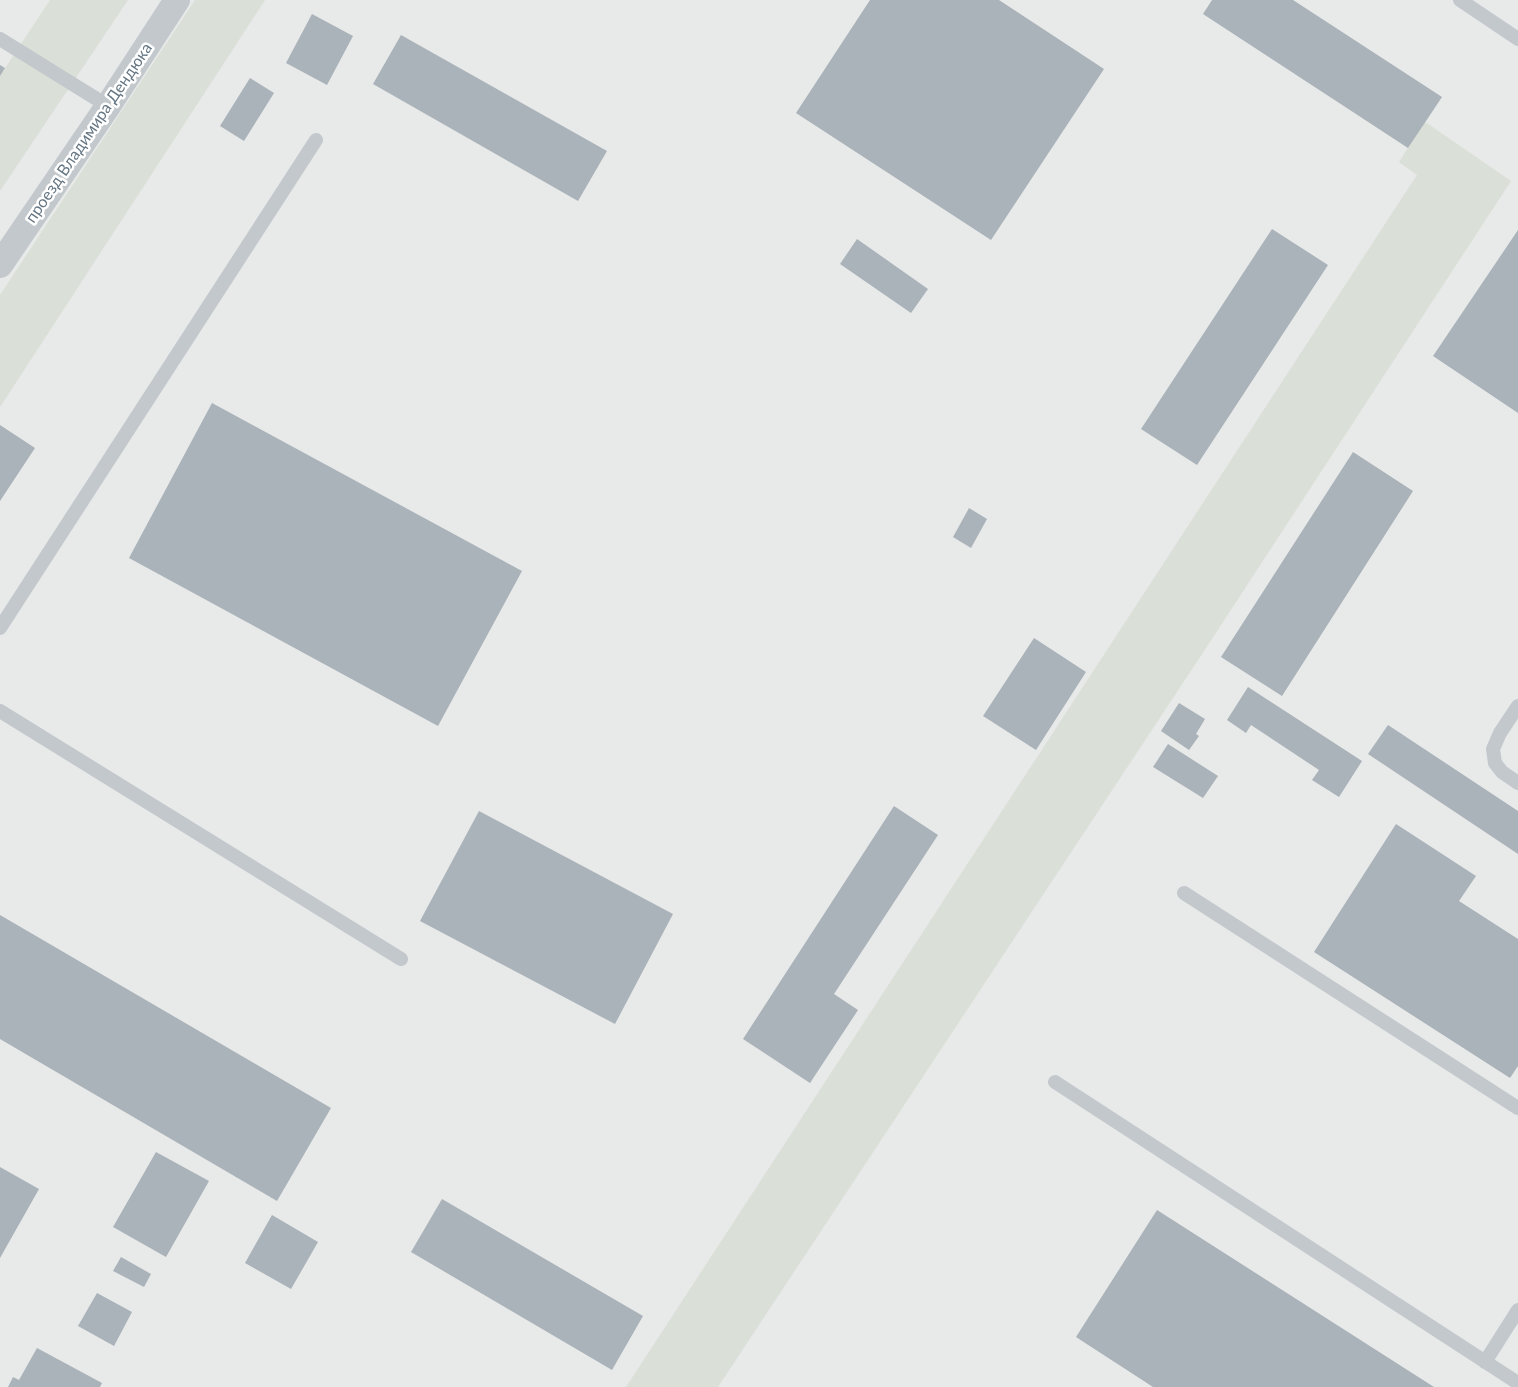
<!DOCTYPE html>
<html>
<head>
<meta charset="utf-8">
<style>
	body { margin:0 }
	canvas { display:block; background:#fafaf8 }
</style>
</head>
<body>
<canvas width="1518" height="1387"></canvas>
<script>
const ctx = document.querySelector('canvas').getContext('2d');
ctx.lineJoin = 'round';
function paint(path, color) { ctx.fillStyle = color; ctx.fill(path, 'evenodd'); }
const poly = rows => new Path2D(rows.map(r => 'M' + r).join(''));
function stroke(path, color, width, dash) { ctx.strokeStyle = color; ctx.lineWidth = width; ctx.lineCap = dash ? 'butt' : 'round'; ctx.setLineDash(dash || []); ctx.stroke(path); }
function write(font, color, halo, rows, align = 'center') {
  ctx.font = font + ' Lato,sans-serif'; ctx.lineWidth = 5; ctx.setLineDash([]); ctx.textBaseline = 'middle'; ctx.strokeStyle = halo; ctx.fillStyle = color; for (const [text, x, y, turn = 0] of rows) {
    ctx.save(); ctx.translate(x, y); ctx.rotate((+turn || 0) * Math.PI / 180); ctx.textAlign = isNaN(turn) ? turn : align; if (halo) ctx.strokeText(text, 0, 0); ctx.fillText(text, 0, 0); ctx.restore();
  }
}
const built = poly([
	[0,0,1518,0,1518,1387,0,1387]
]);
const green = poly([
	[50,0,128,0,0,191,0,76],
	[195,0,265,0,0,407,0,295],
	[1425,122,1511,181,1204,651,718,1387,626,1387,1417,175,1399,162]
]);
const building = poly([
	[870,0,999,0,1104,69,991,240,796,113],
	[1212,0,1293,0,1442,97,1408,148,1203,14],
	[312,14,353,36,327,85,286,63],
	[401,35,607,151,578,201,373,84],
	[0,65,5,68,0,76],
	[250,78,274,93,244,141,220,126],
	[1272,229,1328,265,1197,465,1141,429],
	[1518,230,1518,413,1433,356],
	[857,239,928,289,911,313,840,264],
	[212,403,522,571,438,726,129,558],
	[0,425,35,448,0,501],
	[1353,452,1413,491,1282,696,1221,657],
	[969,508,987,519,971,548,953,537],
	[1034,638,1086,672,1036,750,983,716],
	[1248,687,1362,761,1339,797,1312,780,1319,770,1251,725,1246,733,1227,720],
	[1179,703,1205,719,1196,734,1199,736,1189,750,1161,731],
	[1388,725,1518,811,1518,854,1368,754],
	[1168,744,1218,776,1203,798,1153,767],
	[894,806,938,835,834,994,858,1010,810,1083,743,1039],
	[479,811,673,914,615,1024,420,921],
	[1396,824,1476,876,1459,901,1518,939,1518,1066,1510,1078,1314,952],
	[0,915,331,1108,277,1201,0,1039],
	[156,1152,209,1181,166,1257,113,1227],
	[0,1167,39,1189,0,1258],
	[442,1199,643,1316,612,1370,411,1252],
	[1157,1210,1434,1387,1153,1387,1076,1337],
	[272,1215,318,1242,291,1289,245,1263],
	[121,1257,151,1274,144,1287,113,1271],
	[97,1293,132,1312,114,1346,78,1326],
	[37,1348,102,1383,100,1387,8,1387,13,1377,19,1380]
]);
const lane = poly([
	[1460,0,1518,39],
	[0,39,108,106],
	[0,628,316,140],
	[1518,706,1500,733,1493,749,1495,763,1502,772,1518,783],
	[0,711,401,959],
	[1184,893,1518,1108],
	[1055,1082,1518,1383],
	[1485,1362,1518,1310]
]);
const street = poly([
	[0,265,108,106,177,0]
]);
const streetNames = [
	["проезд Владимира Дендюка",89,133,-56]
];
paint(built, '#e8e9e9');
paint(green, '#dadfd7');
paint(building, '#aab3b9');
stroke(lane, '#c3c8cc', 14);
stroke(street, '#c3c8cc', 26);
write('16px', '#657683', '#fff', streetNames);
</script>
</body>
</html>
